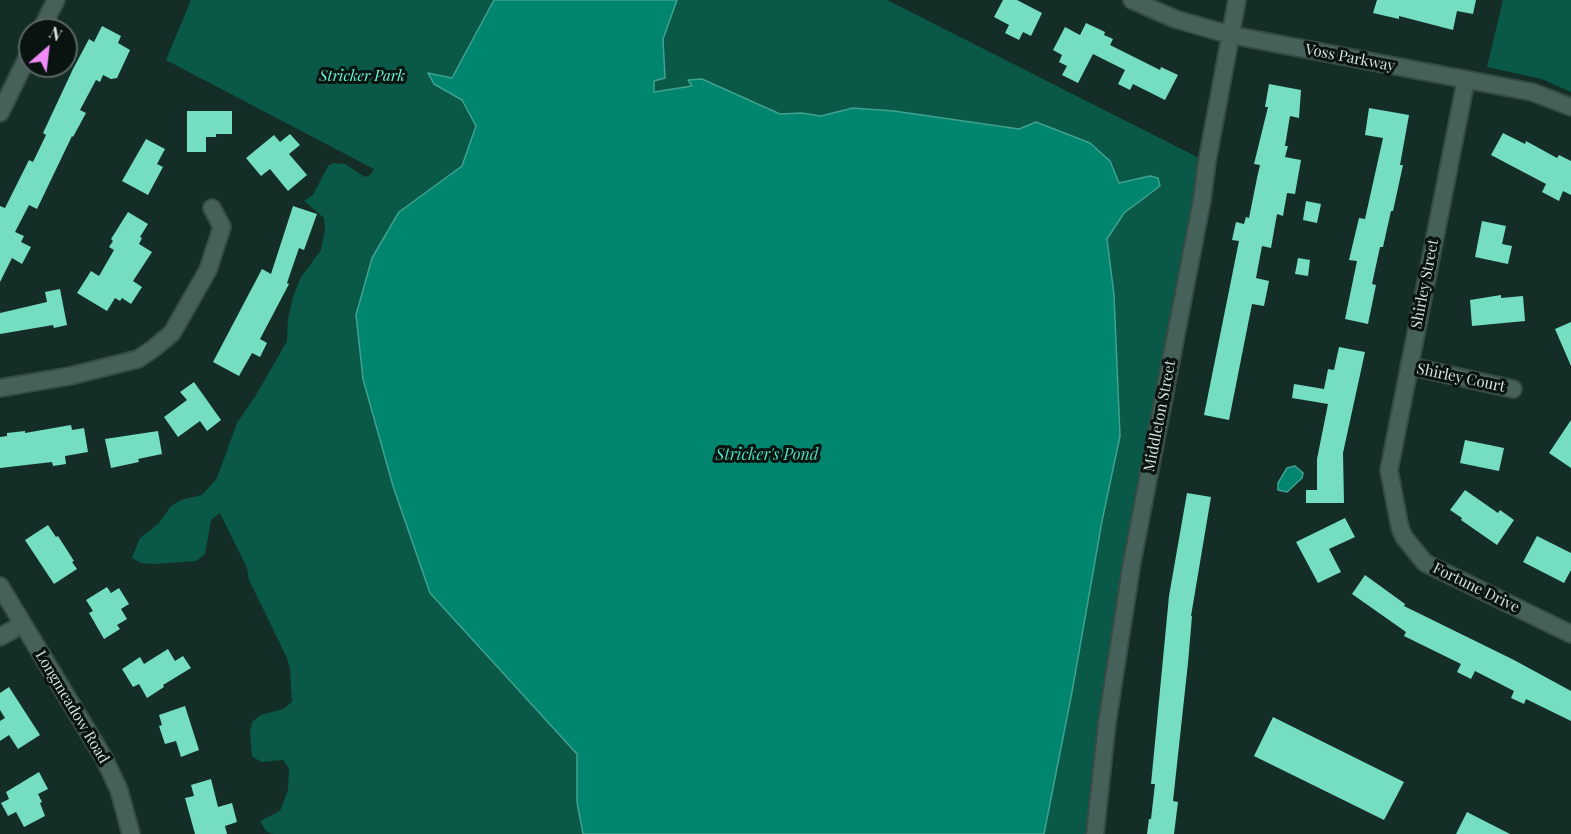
<!DOCTYPE html>
<html>
<head>
<meta charset="utf-8">
<style>
	body { margin:0 }
	#map { position:relative; width:1571px; height:834px; overflow:hidden; background:#142e27; font-family:"Playfair Display",serif }
	canvas { display:block }
	.north { position:absolute; left:18px; top:18px; width:60px; height:60px; box-sizing:border-box; background:#091310; border:2px solid #5a6662; border-radius:50%; rotate:28deg; font-size:16px; font-weight:700; line-height:24px; text-align:center; color:#d3e2dd }
	.north::after { content:''; display:block; margin:auto; width:21px; height:27px; background:#ef8bf7; clip-path:polygon(50% 0,100% 100%,50% 72%,0 100%) }
</style>
</head>
<body>
<div id="map">
<canvas width="1571" height="834"></canvas>
<div class="north">N</div>
</div>
<script>
const ctx = document.querySelector('canvas').getContext('2d');
ctx.lineJoin = 'round';
function paint(path, color) { ctx.fillStyle = color; ctx.fill(path, 'evenodd'); }
const poly = rows => new Path2D(rows.map(r => 'M' + r).join(''));
function stroke(path, color, width, dash) { ctx.strokeStyle = color; ctx.lineWidth = width; ctx.lineCap = dash ? 'butt' : 'round'; ctx.setLineDash(dash || []); ctx.stroke(path); }
function write(font, color, halo, rows, align = 'center') {
  ctx.font = font + ' "Playfair Display",serif'; ctx.lineWidth = 6; ctx.setLineDash([]); ctx.textBaseline = 'middle'; ctx.strokeStyle = halo; ctx.fillStyle = color; for (const [text, x, y, turn = 0] of rows) {
    ctx.save(); ctx.translate(x, y); ctx.rotate((+turn || 0) * Math.PI / 180); ctx.textAlign = isNaN(turn) ? turn : align; if (halo) ctx.strokeText(text, 0, 0); ctx.fillText(text, 0, 0); ctx.restore();
  }
}
const green = poly([
	[191,0,887,0,1207,162,1132,562,1095,834,273,834,266,831,260,821,280,811,288,790,289,769,283,760,261,762,252,756,250,733,252,722,261,715,283,709,292,702,290,669,287,658,249,580,247,568,220,513,211,520,205,554,196,561,153,564,141,563,132,558,140,538,158,524,171,506,181,500,202,495,217,478,237,423,256,395,287,341,288,319,293,297,301,277,321,250,325,229,324,218,304,201,313,195,328,166,333,163,345,164,365,177,370,175,374,169,166,60],
	[1503,0,1571,0,1571,92,1542,79,1487,67]
]);
const water = poly([
	[494,0,677,0,663,39,665,78,654,81,654,92,692,86,688,80,702,79,780,114,802,113,821,116,853,108,894,111,1019,129,1036,122,1090,143,1110,161,1119,183,1150,176,1158,178,1160,186,1124,213,1107,239,1114,295,1120,436,1102,521,1072,692,1044,834,583,834,577,802,577,754,430,593,393,486,363,379,356,315,372,258,399,212,462,166,476,126,462,100,434,84,428,73,452,78,494,0],
	[1295,466,1303,473,1302,478,1287,492,1278,490,1278,483,1287,468,1295,466]
]);
const building = poly([
	[1003,0,1017,0,1042,13,1031,36,1023,32,1019,40,1005,33,1009,25,994,17],
	[1377,0,1476,0,1473,14,1457,11,1453,30,1399,16,1399,19,1373,13],
	[1086,23,1105,32,1104,35,1113,39,1110,45,1160,70,1161,67,1178,75,1165,100,1133,84,1130,90,1118,84,1125,70,1093,54,1078,83,1062,75,1067,66,1059,62,1062,55,1053,50,1065,27,1080,35],
	[102,26,121,36,118,43,130,50,117,78,111,79,103,75,100,82,96,80,80,110,86,113,73,137,72,136,37,209,29,205,15,232,24,236,21,242,31,247,22,264,12,258,0,282,0,206,5,208,29,160,33,162,46,135,43,133,73,69,89,39,94,42],
	[1269,84,1301,90,1299,118,1290,116,1285,146,1288,146,1285,157,1301,160,1295,194,1287,193,1283,216,1277,214,1271,248,1262,246,1256,278,1269,281,1264,306,1252,304,1229,420,1204,415,1239,241,1232,240,1236,222,1244,224,1246,217,1249,218,1257,178,1260,165,1254,164,1268,107,1265,107],
	[1369,108,1409,115,1400,165,1403,165,1393,211,1391,211,1383,247,1380,247,1372,284,1376,285,1368,324,1345,319,1357,261,1349,260,1359,218,1365,219,1383,138,1365,135],
	[187,111,232,111,232,134,216,134,216,137,206,137,206,152,187,152],
	[1503,133,1525,144,1526,141,1557,158,1559,155,1571,161,1571,195,1563,191,1559,201,1542,192,1546,184,1491,155],
	[290,134,300,145,289,154,307,175,288,191,270,169,261,176,246,158,274,135,280,142],
	[146,139,165,149,157,164,163,167,148,195,122,181],
	[1306,201,1321,204,1317,223,1303,220],
	[293,206,317,214,304,250,299,248,287,283,289,284,260,339,267,343,260,357,252,353,239,376,213,362,262,269,271,274],
	[128,212,148,224,140,237,142,238,139,244,152,252,133,281,142,287,131,304,122,298,120,301,115,298,107,311,77,293,91,271,99,276,114,250,109,247,113,241,111,239],
	[1482,221,1506,226,1502,244,1512,246,1508,264,1475,257],
	[1298,258,1310,260,1308,276,1295,274],
	[60,289,67,325,54,328,53,325,0,334,0,313,47,302,45,292],
	[1501,295,1501,298,1523,296,1525,321,1472,326,1470,300],
	[1571,322,1571,366,1555,329],
	[1339,347,1365,352,1343,453,1344,503,1306,503,1306,490,1317,490,1317,459,1328,404,1292,398,1294,384,1324,389,1328,369,1334,370],
	[194,382,221,420,207,431,200,421,178,437,164,417,187,400,180,392],
	[1571,420,1571,468,1549,453],
	[71,425,72,430,84,428,88,452,65,456,66,464,53,466,52,462,0,468,0,437,7,436,7,433,25,431,25,433],
	[158,431,162,454,138,459,139,462,111,468,105,439],
	[1465,440,1504,448,1499,471,1460,463],
	[1465,490,1498,513,1500,510,1514,520,1497,545,1461,520,1462,518,1450,510],
	[1187,493,1211,497,1191,616,1192,616,1188,663,1173,801,1178,802,1174,834,1147,834,1149,819,1151,819,1155,784,1151,784,1169,596],
	[1345,518,1355,537,1329,549,1341,572,1318,583,1296,542],
	[48,525,56,537,58,536,74,561,72,562,77,569,54,584,25,540],
	[1537,536,1571,553,1571,570,1564,583,1523,562],
	[1365,575,1405,604,1404,606,1514,660,1571,691,1571,721,1526,699,1524,704,1511,698,1514,691,1475,671,1471,679,1457,672,1461,664,1404,636,1406,632,1352,594],
	[107,587,111,593,119,588,129,604,121,609,127,619,117,625,120,629,104,639,89,613,93,611,86,600],
	[168,649,175,661,183,656,191,668,163,685,164,687,147,698,139,684,133,687,122,669,140,657,144,664],
	[9,687,40,735,18,749,9,735,0,741,0,721,5,718,0,710,0,693],
	[185,706,199,750,181,757,176,741,165,744,159,726,162,725,159,715],
	[1273,717,1404,782,1384,820,1254,756],
	[39,772,48,789,38,794,42,802,40,803,45,816,24,827,16,812,8,816,1,803,9,799,6,792],
	[211,779,218,807,232,803,237,822,225,826,227,834,195,834,185,798,194,796,191,785],
	[1467,812,1510,834,1456,834]
]);
const minor = poly([
	[1132,0,1175,19,1231,35,1532,92,1571,107],
	[41,30,56,0],
	[1466,80,1389,470,1400,528,1404,537,1425,563,1571,634],
	[0,113,30,52],
	[1409,366,1513,389],
	[0,388,70,376,138,359,153,349,172,333,208,270,222,227,212,208],
	[0,586,105,760,119,790,131,834],
	[0,637,23,624],
	[1095,834,1107,723,1132,562,1202,200,1207,162,1237,0]
]);
const streetNames = [
	["Voss Parkway",1350,58,11],
	["Shirley Street",1425,284,-79],
	["Shirley Court",1461,378,12],
	["Middleton Street",1160,416,-79],
	["Fortune Drive",1476,588,26],
	["Longmeadow Road",72,707,59]
];
const parkNames = [
	["Stricker Park",362,76]
];
const waterNames = [
	["Stricker's Pond",767,455]
];
paint(green, '#095848');
paint(water, '#00866e');
stroke(water, '#3fa28f', 1.5);
paint(building, '#75ddc2');
stroke(minor, '#374b45', 20);
stroke(minor, '#466159', 16);
write('15px', '#d3e2dd', '#091310', streetNames);
write('italic 15px', '#66f8d5', '#091310', parkNames);
write('italic 16px', '#4be1bf', '#091310', waterNames);
</script>
</body>
</html>
